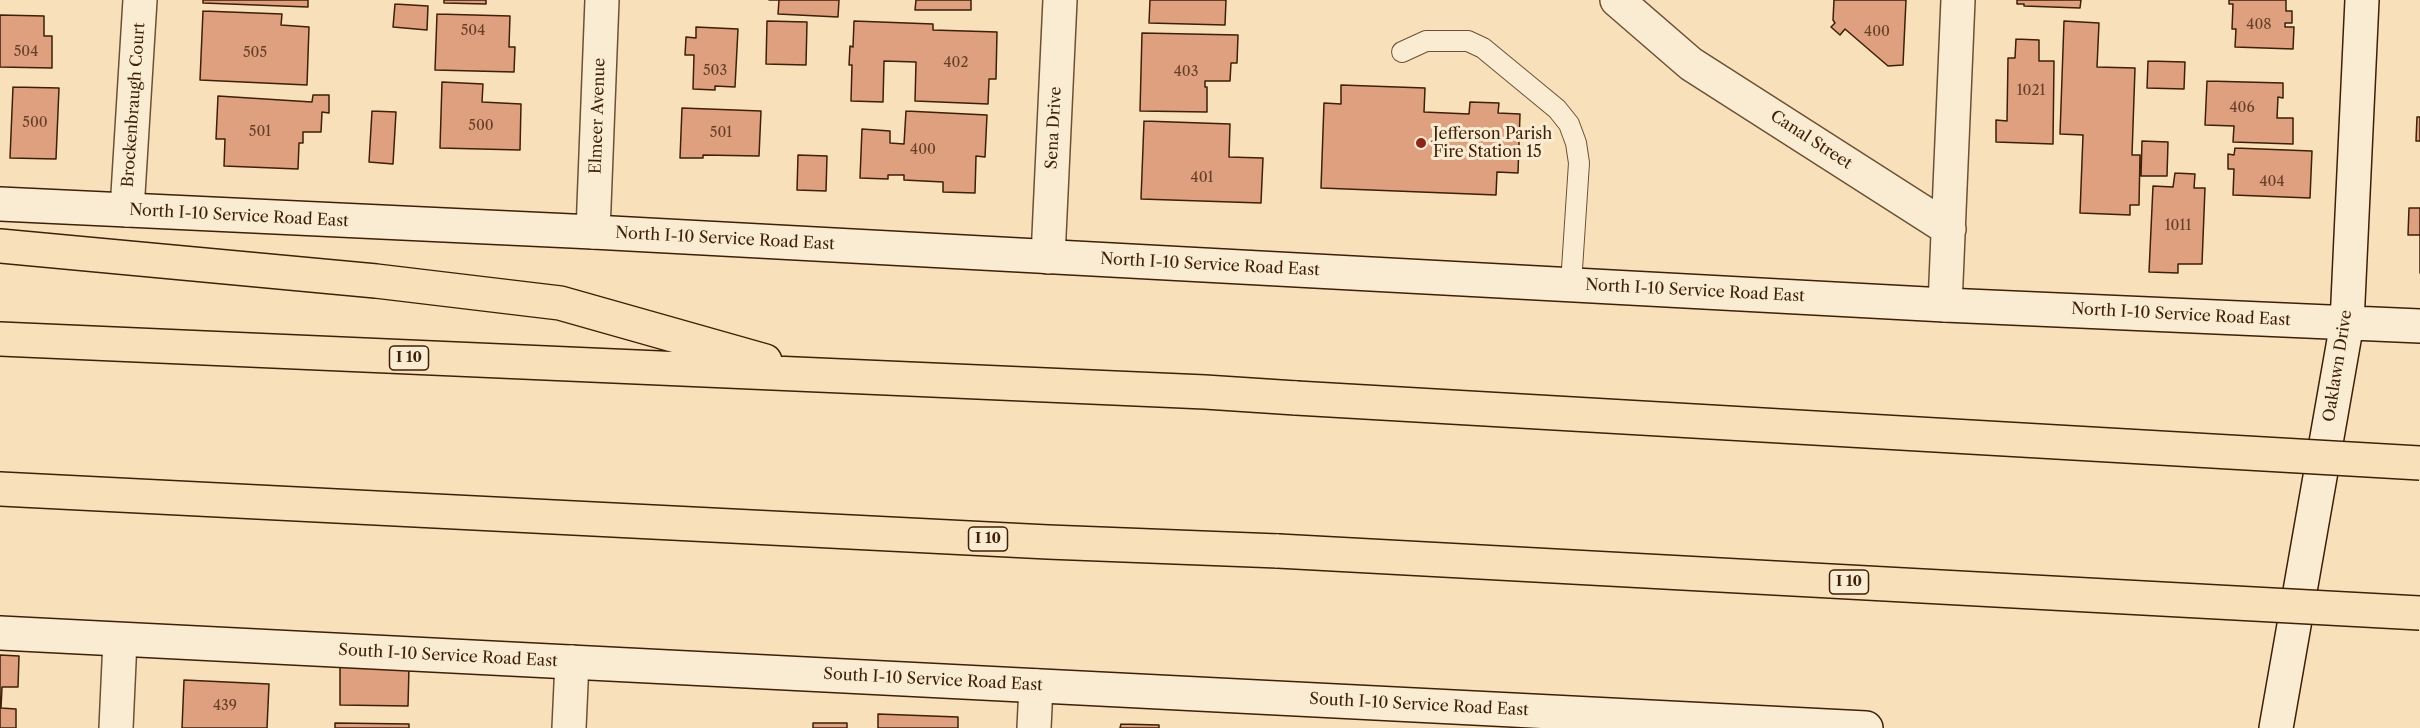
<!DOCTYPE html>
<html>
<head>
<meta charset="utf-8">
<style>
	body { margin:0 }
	canvas { display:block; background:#f8e1ba }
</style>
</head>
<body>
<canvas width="2420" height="728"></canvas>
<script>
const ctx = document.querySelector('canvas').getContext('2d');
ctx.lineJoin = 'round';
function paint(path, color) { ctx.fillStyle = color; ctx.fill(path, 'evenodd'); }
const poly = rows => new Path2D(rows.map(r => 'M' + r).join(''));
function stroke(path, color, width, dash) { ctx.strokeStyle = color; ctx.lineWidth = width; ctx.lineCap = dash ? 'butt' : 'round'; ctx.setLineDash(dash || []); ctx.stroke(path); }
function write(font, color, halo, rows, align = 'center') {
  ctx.font = font + ' "Libre Caslon Text",serif'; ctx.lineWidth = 6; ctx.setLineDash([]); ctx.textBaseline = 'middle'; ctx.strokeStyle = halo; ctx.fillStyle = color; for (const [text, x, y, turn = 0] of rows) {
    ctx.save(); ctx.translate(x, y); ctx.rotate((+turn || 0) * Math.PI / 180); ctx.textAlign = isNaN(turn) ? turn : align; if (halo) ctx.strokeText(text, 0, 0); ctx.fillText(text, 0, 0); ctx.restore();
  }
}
const building = poly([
	[203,0,308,0,308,7,203,3,203,0],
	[444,0,486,0,486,4,444,3,444,0],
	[769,0,839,0,838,17,778,14,779,0,769,0],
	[916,0,971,0,971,10,915,10,916,0],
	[1150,0,1226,0,1225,25,1149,23,1150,0],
	[1834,0,1906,0,1903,65,1888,66,1845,29,1840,35,1831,27,1835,23,1833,20,1834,0],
	[2017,0,2081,0,2080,8,2024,6,2024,4,2017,4,2017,0],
	[2229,0,2286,0,2286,11,2292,11,2292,23,2285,23,2285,27,2294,27,2293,49,2235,47,2236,29,2232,29,2233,4,2229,4,2229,0],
	[395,4,428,6,427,30,393,27,395,4],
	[203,11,282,14,281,25,309,27,307,85,200,80,203,11],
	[437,14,510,16,509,47,515,47,514,72,435,70,437,14],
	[0,15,44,16,44,36,52,36,52,68,0,67,0,15],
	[767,21,807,22,806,65,766,64,767,21],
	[854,21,933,24,933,30,997,32,996,79,989,79,988,104,915,101,916,62,884,61,883,102,851,101,852,65,849,65,850,46,853,47,854,21],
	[2064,21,2099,23,2097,67,2135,68,2132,155,2140,155,2139,205,2130,205,2130,215,2080,213,2083,135,2060,134,2064,21],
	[696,27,738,29,735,87,715,86,715,90,693,89,694,55,685,55,686,37,696,38,696,27],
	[1142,33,1238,35,1237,63,1231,63,1230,81,1205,81,1205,87,1207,87,1207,112,1140,111,1142,33],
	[2016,39,2039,40,2039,61,2054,61,2053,144,1996,142,1996,120,2007,121,2008,58,2015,58,2016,39],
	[2148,61,2185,62,2184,89,2147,88,2148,61],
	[2207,81,2283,83,2283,98,2278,97,2277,118,2293,118,2293,144,2233,142,2234,126,2205,125,2207,81],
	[442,82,483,84,482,102,521,104,520,150,440,148,442,82],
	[1341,85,1425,88,1424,112,1469,114,1470,102,1499,103,1498,113,1520,114,1518,173,1497,172,1496,195,1321,188,1324,103,1341,104,1341,85],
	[13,87,59,88,56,159,10,158,13,87],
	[313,95,329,95,329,113,322,112,321,132,303,132,303,143,299,143,298,169,224,166,225,139,216,139,218,96,312,102,313,95],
	[682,108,761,111,759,156,703,155,703,158,680,158,682,108],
	[372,111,396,112,393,164,369,162,372,111],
	[906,111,987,115,985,157,976,156,975,193,943,192,943,182,904,180,904,175,888,175,888,179,860,178,862,129,890,131,890,143,904,144,906,111],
	[2417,117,2420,117,2420,141,2416,141,2417,117],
	[1144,121,1230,124,1229,157,1263,158,1261,203,1141,199,1144,121],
	[2142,141,2168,142,2167,176,2141,176,2142,141],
	[2235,148,2312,151,2310,198,2233,195,2234,169,2228,169,2228,154,2234,155,2235,148],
	[798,155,827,156,826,191,797,190,798,155],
	[2175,173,2195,174,2194,188,2205,188,2202,264,2178,264,2178,273,2149,272,2153,186,2173,187,2175,173],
	[2409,208,2420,208,2420,273,2420,235,2408,235,2409,208],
	[0,655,19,656,18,687,2,687,1,708,16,709,16,728,0,728,0,655],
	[340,667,409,667,408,706,340,705,340,667],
	[184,680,269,684,267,728,182,728,184,680],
	[878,714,958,717,958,728,878,728,878,714],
	[335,723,409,724,409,728,335,728,335,723],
	[813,723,847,723,847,728,813,728,813,723],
	[1121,724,1159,725,1159,728,1120,728,1121,724]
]);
const lane = poly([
	[1402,52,1426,41,1468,41,1483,48,1557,109,1569,124,1576,143,1579,163,1571,284]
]);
const street = poly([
	[1617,0,1691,64,1949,229],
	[127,210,140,0],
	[593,232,602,0],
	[1048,257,1060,0],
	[1945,305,1958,0],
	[116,728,120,640],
	[569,728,572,662],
	[1034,728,1036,686]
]);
const secondary = poly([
	[0,204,593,232,1945,305,2420,326],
	[0,633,1866,728],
	[2276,728,2347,323,2362,0]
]);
const highway = poly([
	[0,246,376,281,560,303,765,361],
	[0,339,1205,392,1296,398],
	[0,489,1048,542,1278,551]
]);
const highwayBridge = poly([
	[1296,398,2420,463],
	[1278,551,2420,613]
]);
const markers = [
	[1421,143,6,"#8f2418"]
];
const numberNames = [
	["408",2259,25],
	["504",473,31],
	["400",1877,32],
	["504",26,52],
	["505",255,53],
	["402",956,63],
	["503",715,71],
	["403",1186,72],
	["1021",2031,91],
	["406",2242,108],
	["500",35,123],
	["500",481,126],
	["501",260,132],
	["501",721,133],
	["400",923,150],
	["401",1202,178],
	["404",2272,182],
	["1011",2178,226],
	["439",225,706]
];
const shields = [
	[409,358,39],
	[988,539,39],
	[1849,582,39]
];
const shieldNames = [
	["I 10",409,358],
	["I 10",988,539],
	["I 10",1849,582]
];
const streetNames = [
	["Brockenbraugh Court",134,105,-86],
	["Elmeer Avenue",598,116,-88],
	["Sena Drive",1054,128,-87],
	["Canal Street",1811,140,33],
	["North I-10 Service Road East",239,216,3],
	["North I-10 Service Road East",725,239,3],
	["North I-10 Service Road East",1210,265,3],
	["North I-10 Service Road East",1695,291,3],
	["North I-10 Service Road East",2181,315,3],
	["Oaklawn Drive",2338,366,-81],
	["South I-10 Service Road East",448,656,3],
	["South I-10 Service Road East",933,680,3],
	["South I-10 Service Road East",1419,705,3]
];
const poiNames = [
	["Jefferson Parish",1433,134],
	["Fire Station 15",1433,152]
];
paint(building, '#dfa080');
stroke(building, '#3e1f07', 1.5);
stroke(lane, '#6c5034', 22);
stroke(street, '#6c5034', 36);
stroke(secondary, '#3e1f07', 36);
stroke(highway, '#3e1f07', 36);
stroke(lane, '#faecd2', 20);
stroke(street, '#faecd2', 33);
stroke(secondary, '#faecd2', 33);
stroke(highway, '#f8e1ba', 33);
stroke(highwayBridge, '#3e1f07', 36, []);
stroke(highwayBridge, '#f8e1ba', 33);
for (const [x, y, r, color] of markers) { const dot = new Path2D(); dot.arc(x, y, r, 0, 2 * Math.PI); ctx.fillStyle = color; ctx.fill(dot); stroke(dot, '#faecd2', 2); }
write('14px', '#663f25', null, numberNames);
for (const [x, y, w] of shields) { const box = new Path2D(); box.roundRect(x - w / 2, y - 12, w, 24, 4.5); ctx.fillStyle = '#faecd2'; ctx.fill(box); stroke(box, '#3e1f07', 1.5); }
write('bold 15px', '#3e1f07', null, shieldNames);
write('16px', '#3e1f07', '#faecd2', streetNames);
write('16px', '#3e1f07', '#faecd2', poiNames, 'left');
</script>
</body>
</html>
